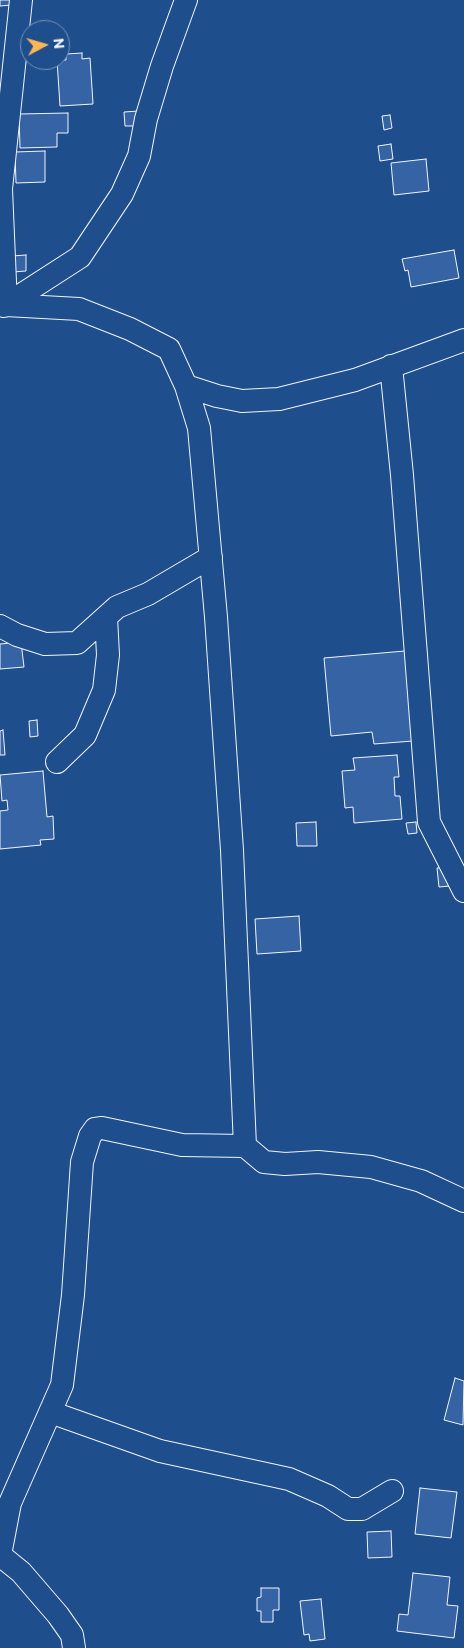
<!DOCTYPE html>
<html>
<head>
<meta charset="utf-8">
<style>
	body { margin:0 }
	#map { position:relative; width:464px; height:1648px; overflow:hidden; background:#1f4e8c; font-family:Commissioner,sans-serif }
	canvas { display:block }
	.north { position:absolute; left:20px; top:20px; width:50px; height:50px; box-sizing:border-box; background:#1f4e8c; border:1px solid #7391ba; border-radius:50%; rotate:84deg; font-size:14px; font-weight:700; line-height:20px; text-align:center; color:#f2f6ff }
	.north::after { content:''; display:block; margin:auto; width:18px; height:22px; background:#ffb74d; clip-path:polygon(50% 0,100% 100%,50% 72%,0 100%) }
</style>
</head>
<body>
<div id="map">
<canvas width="464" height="1648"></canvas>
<div class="north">N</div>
</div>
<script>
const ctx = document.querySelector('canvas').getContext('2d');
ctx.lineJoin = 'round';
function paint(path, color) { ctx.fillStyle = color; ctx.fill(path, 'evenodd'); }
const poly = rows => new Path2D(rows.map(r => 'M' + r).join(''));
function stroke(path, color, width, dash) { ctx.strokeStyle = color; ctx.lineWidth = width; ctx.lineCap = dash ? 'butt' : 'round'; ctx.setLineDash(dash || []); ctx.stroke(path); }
const building = poly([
	[0,0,11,0,12,5,0,6,0,0],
	[82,53,82,59,90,58,93,104,60,106,57,60,66,60,66,54,82,53],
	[139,111,139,126,125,126,124,112,139,111],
	[68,113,68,133,57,133,57,147,20,148,19,114,68,113],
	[390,115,392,128,384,130,382,116,390,115],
	[391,144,393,159,380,161,378,146,391,144],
	[45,151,45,182,16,183,15,152,45,151],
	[426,159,429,191,394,195,391,163,426,159],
	[454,250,459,278,411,287,408,270,405,271,402,259,454,250],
	[26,255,26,271,13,272,12,256,26,255],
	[21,642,24,667,0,669,0,644,21,642],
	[405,651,413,741,374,744,372,732,331,736,324,658,405,651],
	[37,720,38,736,30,737,29,721,37,720],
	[3,730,5,755,0,755,0,731,3,730],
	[397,755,399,777,394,777,395,796,400,796,402,819,354,823,353,807,345,808,342,771,355,770,353,758,397,755],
	[43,771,47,817,53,816,54,839,40,840,41,845,0,849,0,811,8,810,7,800,2,801,0,775,43,771],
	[316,822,317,846,297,846,296,823,316,822],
	[416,822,417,833,408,834,406,823,416,822],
	[448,867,450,886,439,887,437,868,448,867],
	[299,916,301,951,257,954,255,919,299,916],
	[455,1378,464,1381,463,1425,444,1420,455,1378],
	[420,1488,457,1492,451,1538,415,1534,420,1488],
	[391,1531,392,1557,368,1558,367,1532,391,1531],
	[413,1573,450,1577,447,1605,458,1606,454,1638,397,1631,399,1614,408,1615,413,1573],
	[261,1588,279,1588,279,1610,273,1610,273,1622,261,1622,261,1611,257,1611,257,1598,261,1597,261,1588],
	[321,1599,325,1639,310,1641,309,1634,304,1635,300,1601,321,1599]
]);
const street = poly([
	[21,0,1,189,6,305,79,309,130,329,169,349,186,386,199,428,216,617,232,850,245,1146,264,1162,285,1164,318,1162,371,1167,421,1181,464,1201],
	[4,306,80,257,122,194,139,156,146,119,162,66,186,0],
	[391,366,402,475,429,822,464,891],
	[186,386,217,396,242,401,279,399,355,380,464,340],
	[0,626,17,635,45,644,77,643,117,607,148,594,211,557],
	[57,762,85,735,104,690,108,655,106,617],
	[50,1412,160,1451,289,1479,328,1496,348,1509,362,1509,392,1491],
	[74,1648,72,1635,58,1615,21,1572,0,1555,10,1503,62,1385,73,1295,82,1162,90,1136,95,1129,102,1128,182,1145,245,1146]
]);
paint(building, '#3563a3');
stroke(building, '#f2f6ff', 1);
stroke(street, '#f2f6ff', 24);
stroke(street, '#1f4e8c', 22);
</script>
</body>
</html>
